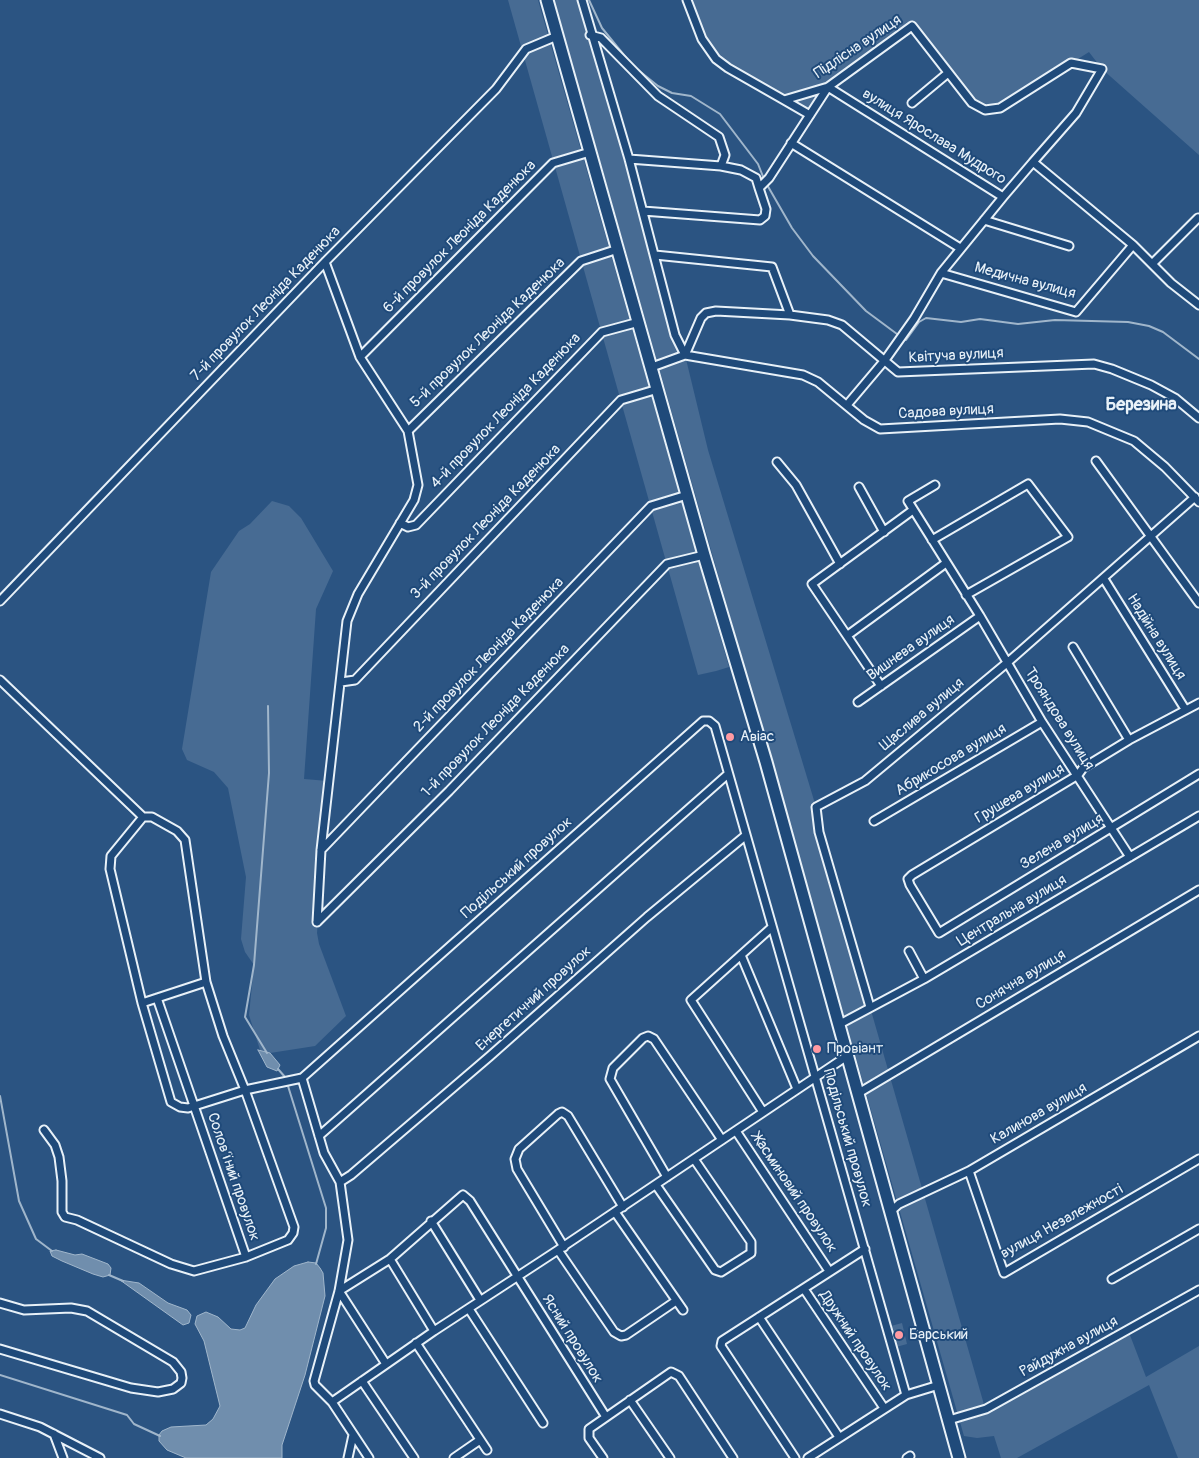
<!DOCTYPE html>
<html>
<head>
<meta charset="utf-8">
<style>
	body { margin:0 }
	canvas { display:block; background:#2b5482 }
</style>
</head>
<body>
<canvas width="1199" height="1458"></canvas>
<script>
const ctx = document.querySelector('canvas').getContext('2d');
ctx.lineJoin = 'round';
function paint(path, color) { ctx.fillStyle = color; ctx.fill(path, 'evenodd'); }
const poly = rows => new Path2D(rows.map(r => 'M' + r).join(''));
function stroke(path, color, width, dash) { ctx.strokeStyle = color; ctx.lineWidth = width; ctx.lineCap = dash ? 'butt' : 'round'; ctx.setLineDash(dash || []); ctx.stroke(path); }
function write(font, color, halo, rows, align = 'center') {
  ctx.font = font + ' Pangolin,sans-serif'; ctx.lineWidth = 4; ctx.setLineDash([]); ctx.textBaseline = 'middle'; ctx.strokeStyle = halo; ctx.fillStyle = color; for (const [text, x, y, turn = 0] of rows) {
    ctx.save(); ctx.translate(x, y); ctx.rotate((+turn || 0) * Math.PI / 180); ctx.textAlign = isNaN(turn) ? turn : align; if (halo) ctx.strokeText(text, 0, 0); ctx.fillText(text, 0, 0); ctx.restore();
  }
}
const green = poly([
	[508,0,538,0,729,667,716,671,698,675],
	[554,0,582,0,629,159,675,335,685,355,708,450,816,807,870,1007,985,1408,1128,1330,1146,1377,1199,1346,1199,1458,1178,1458,1149,1385,1017,1458,1001,1458,994,1436,977,1438,964,1436],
	[687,0,1199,0,1199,155,1102,69,1089,52,1000,108,980,108,912,26,828,87,810,115,740,75,709,50],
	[272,501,289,506,301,518,333,571,316,609,304,779,328,781,317,933,319,944,346,1016,315,1046,270,1053,261,1053,249,1015,254,965,245,952,241,939,246,877,228,788,214,772,187,760,182,749,211,572,239,531,250,524],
	[902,1323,907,1344,896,1347,891,1326]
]);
const water = poly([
	[258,1050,270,1053,280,1065,277,1071,267,1067,258,1050],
	[56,1250,75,1255,82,1254,108,1264,111,1268,110,1275,103,1277,93,1274,62,1261,52,1256,50,1251,56,1250],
	[308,1262,316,1263,320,1268,323,1273,325,1296,305,1375,282,1445,282,1458,186,1458,167,1450,159,1441,159,1435,162,1431,171,1427,206,1425,213,1419,220,1406,204,1341,195,1324,197,1316,206,1312,218,1317,231,1329,240,1330,245,1328,256,1305,275,1279,294,1266,308,1262],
	[120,1280,139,1283,168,1303,187,1310,191,1315,189,1323,183,1325,120,1280]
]);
const stream = poly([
	[589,0,602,28,632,65,658,86,672,93,691,96,720,114,758,164,764,179],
	[766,183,792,228,813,256,866,311,897,334],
	[906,340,919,322,926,318,961,322,980,319,1018,324,1055,320,1128,322,1149,326,1163,332,1199,359],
	[267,1053,245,1017,254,965,269,773,268,706],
	[278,1069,285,1077],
	[288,1086,326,1208,326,1228,316,1264],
	[0,1096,19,1201,36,1239,52,1251],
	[109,1275,123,1281],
	[0,1375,127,1415,134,1424,160,1436]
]);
const minor = poly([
	[582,0,629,159,675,335,685,355],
	[687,0,702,39,716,59,728,68,784,100,828,87,912,26,972,103,985,110,1000,108,1071,63,1102,69,1076,113,1033,162],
	[590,35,601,38,658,96,719,137,725,155,721,166,629,159],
	[784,100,810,115],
	[912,103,948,73],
	[791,143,960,248],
	[721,166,741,170,756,178,759,188],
	[643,211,760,220,765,216,766,209,759,188,769,178,828,87,1003,197,1033,162,1133,245,1171,283,1199,305],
	[984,220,1069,246],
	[655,255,772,267,790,315],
	[1152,264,1198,218],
	[941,273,1076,312,1133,245],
	[685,355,701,318,706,313,716,311,790,315,828,320,842,325,898,372,1094,364,1112,369,1151,385,1175,398,1199,418],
	[360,357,553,163,590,152],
	[652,367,685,355,803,375,818,382,864,420,880,429,1060,419,1088,422,1134,441,1165,467,1199,502],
	[847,405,885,360,914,319,941,273,1003,197],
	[408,431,581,261,618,249],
	[1096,461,1199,603],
	[777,462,796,485,840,564],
	[935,485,908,501,980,616,1042,722,1130,857],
	[859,487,884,532],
	[400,523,408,527,416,525,602,332,639,322],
	[932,540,1028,484,1068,537,966,595],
	[1104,579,1185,709],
	[0,601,325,262,496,89,526,49,557,36],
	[848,635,946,563],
	[1073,647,1129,740],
	[0,680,143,817],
	[341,682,355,680,621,400,658,389],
	[881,686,812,584,913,510],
	[858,702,980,616],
	[1199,703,1129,740,1083,768,1078,775,912,875,908,879,910,885,939,933,1199,774],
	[874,821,1042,722],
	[321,850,651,506,687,495],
	[317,922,321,850,347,621,358,594,414,500,418,485,408,431,360,357,325,262],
	[317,922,449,791,667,564,704,555],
	[909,951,924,979],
	[741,955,797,1089],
	[157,998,246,1257],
	[142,1003,206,982],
	[870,1007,819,832,816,807,865,781,1008,662,1195,497],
	[838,1025,924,979,1199,816],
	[302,1078,324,1153,340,1182,348,1240,339,1291,314,1381,315,1385,332,1402,369,1458],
	[857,1094,1199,890],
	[763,1112,691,1000,771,928],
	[44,1130,55,1145,59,1157,62,1181,62,1212,65,1217,77,1220,171,1264,194,1271,246,1257,288,1240,293,1233,294,1227,245,1090,223,1036,206,982,185,840,177,831,152,817,143,817,111,856,110,869,142,1003,171,1102,180,1107,188,1108,245,1090,302,1078,703,721,709,721,715,726,906,1395],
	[736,1131,829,1271],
	[319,1136,728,774],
	[969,1171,1004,1273,1199,1159],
	[667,1177,610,1079,613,1068,643,1038,648,1036,654,1039,722,1140],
	[340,1182,351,1175,490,1056,647,917,745,836],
	[656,1185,715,1270,721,1272,751,1253,751,1242,694,1159],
	[615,1212,683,1310],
	[890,1212,899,1204,969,1171,1199,1036],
	[431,1221,480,1300],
	[564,1247,517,1169,515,1159,519,1149,558,1114,562,1112,568,1116,623,1207],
	[558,1250,614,1332,621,1336,626,1335,676,1301],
	[390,1259,434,1331],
	[1112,1279,1199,1229],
	[804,1289,884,1408],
	[0,1303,24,1310,71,1308,87,1311,173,1362,181,1372,182,1378,181,1383,173,1389,158,1392,131,1388,0,1349],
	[469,1309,543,1423],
	[759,1317,839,1437],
	[416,1343,487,1450],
	[386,1364,339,1291,390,1259,463,1195,470,1201,606,1417],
	[362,1381,414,1458],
	[630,1400,670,1458],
	[332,1402,434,1331,558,1250,847,1056],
	[0,1414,40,1427,100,1458],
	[949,1420,986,1409,1199,1290],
	[54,1434,63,1458],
	[348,1458,353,1435],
	[454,1458,480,1440],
	[603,1458,589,1438,589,1429,671,1372,679,1376,733,1458],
	[795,1458,721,1346,722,1341,865,1249],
	[808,1458,906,1395,939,1385],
	[907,1458,910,1456]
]);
const trunk = poly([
	[547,0,704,555,766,762,959,1458]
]);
const markers = [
	[730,737,5,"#ff9aa2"],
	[817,1049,5,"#ff9aa2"],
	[899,1335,5,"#ff9aa2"]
];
const streetNames = [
	["Підлісна вулиця",858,47,-34],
	["вулиця Ярослава Мудрого",934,137,32],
	["6-й провулок Леоніда Каденюка",460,237,-45],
	["Медична вулиця",1025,281,15],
	["7-й провулок Леоніда Каденюка",266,304,-46],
	["5-й провулок Леоніда Каденюка",488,333,-44],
	["Квітуча вулиця",956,356,-3],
	["4-й провулок Леоніда Каденюка",506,411,-46],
	["Садова вулиця",946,412,-3],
	["3-й провулок Леоніда Каденюка",486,522,-46],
	["Надійна вулиця",1156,637,58],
	["Вишнева вулиця",911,648,-35],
	["2-й провулок Леоніда Каденюка",489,655,-46],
	["Щаслива вулиця",922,715,-40],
	["Трояндова вулиця",1059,719,58],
	["1-й провулок Леоніда Каденюка",496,721,-46],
	["Абрикосова вулиця",951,760,-31],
	["Грушева вулиця",1020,794,-31],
	["Зелена вулиця",1062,842,-31],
	["Подільський провулок",517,868,-42],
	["Центральна вулиця",1012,911,-31],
	["Сонячна вулиця",1021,980,-31],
	["Енергетичний провулок",534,999,-42],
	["Калинова вулиця",1039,1114,-30],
	["Подільський провулок",847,1138,74],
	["Соловʼїний провулок",233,1177,71],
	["Жасминовий провулок",794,1193,56],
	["вулиця Незалежності",1062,1222,-29],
	["Ясний провулок",572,1339,58],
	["Дружний провулок",855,1341,56],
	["Райдужна вулиця",1069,1347,-29]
];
const poiNames = [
	["Авіас",740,737],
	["Провіант",827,1049],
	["Барський",909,1335]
];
const quarterNames = [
	["Березина",1141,405]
];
paint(green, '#476b93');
paint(water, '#708ead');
stroke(water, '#a0b6cb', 1);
stroke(stream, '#a0b6cb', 2);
stroke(minor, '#e8f1f8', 11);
stroke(trunk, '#e8f1f8', 15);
stroke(minor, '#1f4a7a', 7);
stroke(trunk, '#1f4a7a', 11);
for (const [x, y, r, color] of markers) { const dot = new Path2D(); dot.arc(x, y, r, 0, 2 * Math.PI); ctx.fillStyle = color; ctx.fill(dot); stroke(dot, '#1f4a7a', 2); }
write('15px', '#e8f1f8', '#1f4a7a', streetNames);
write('15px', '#e8f1f8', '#1f4a7a', poiNames, 'left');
write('bold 18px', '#e8f1f8', '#1f4a7a', quarterNames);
</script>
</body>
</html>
